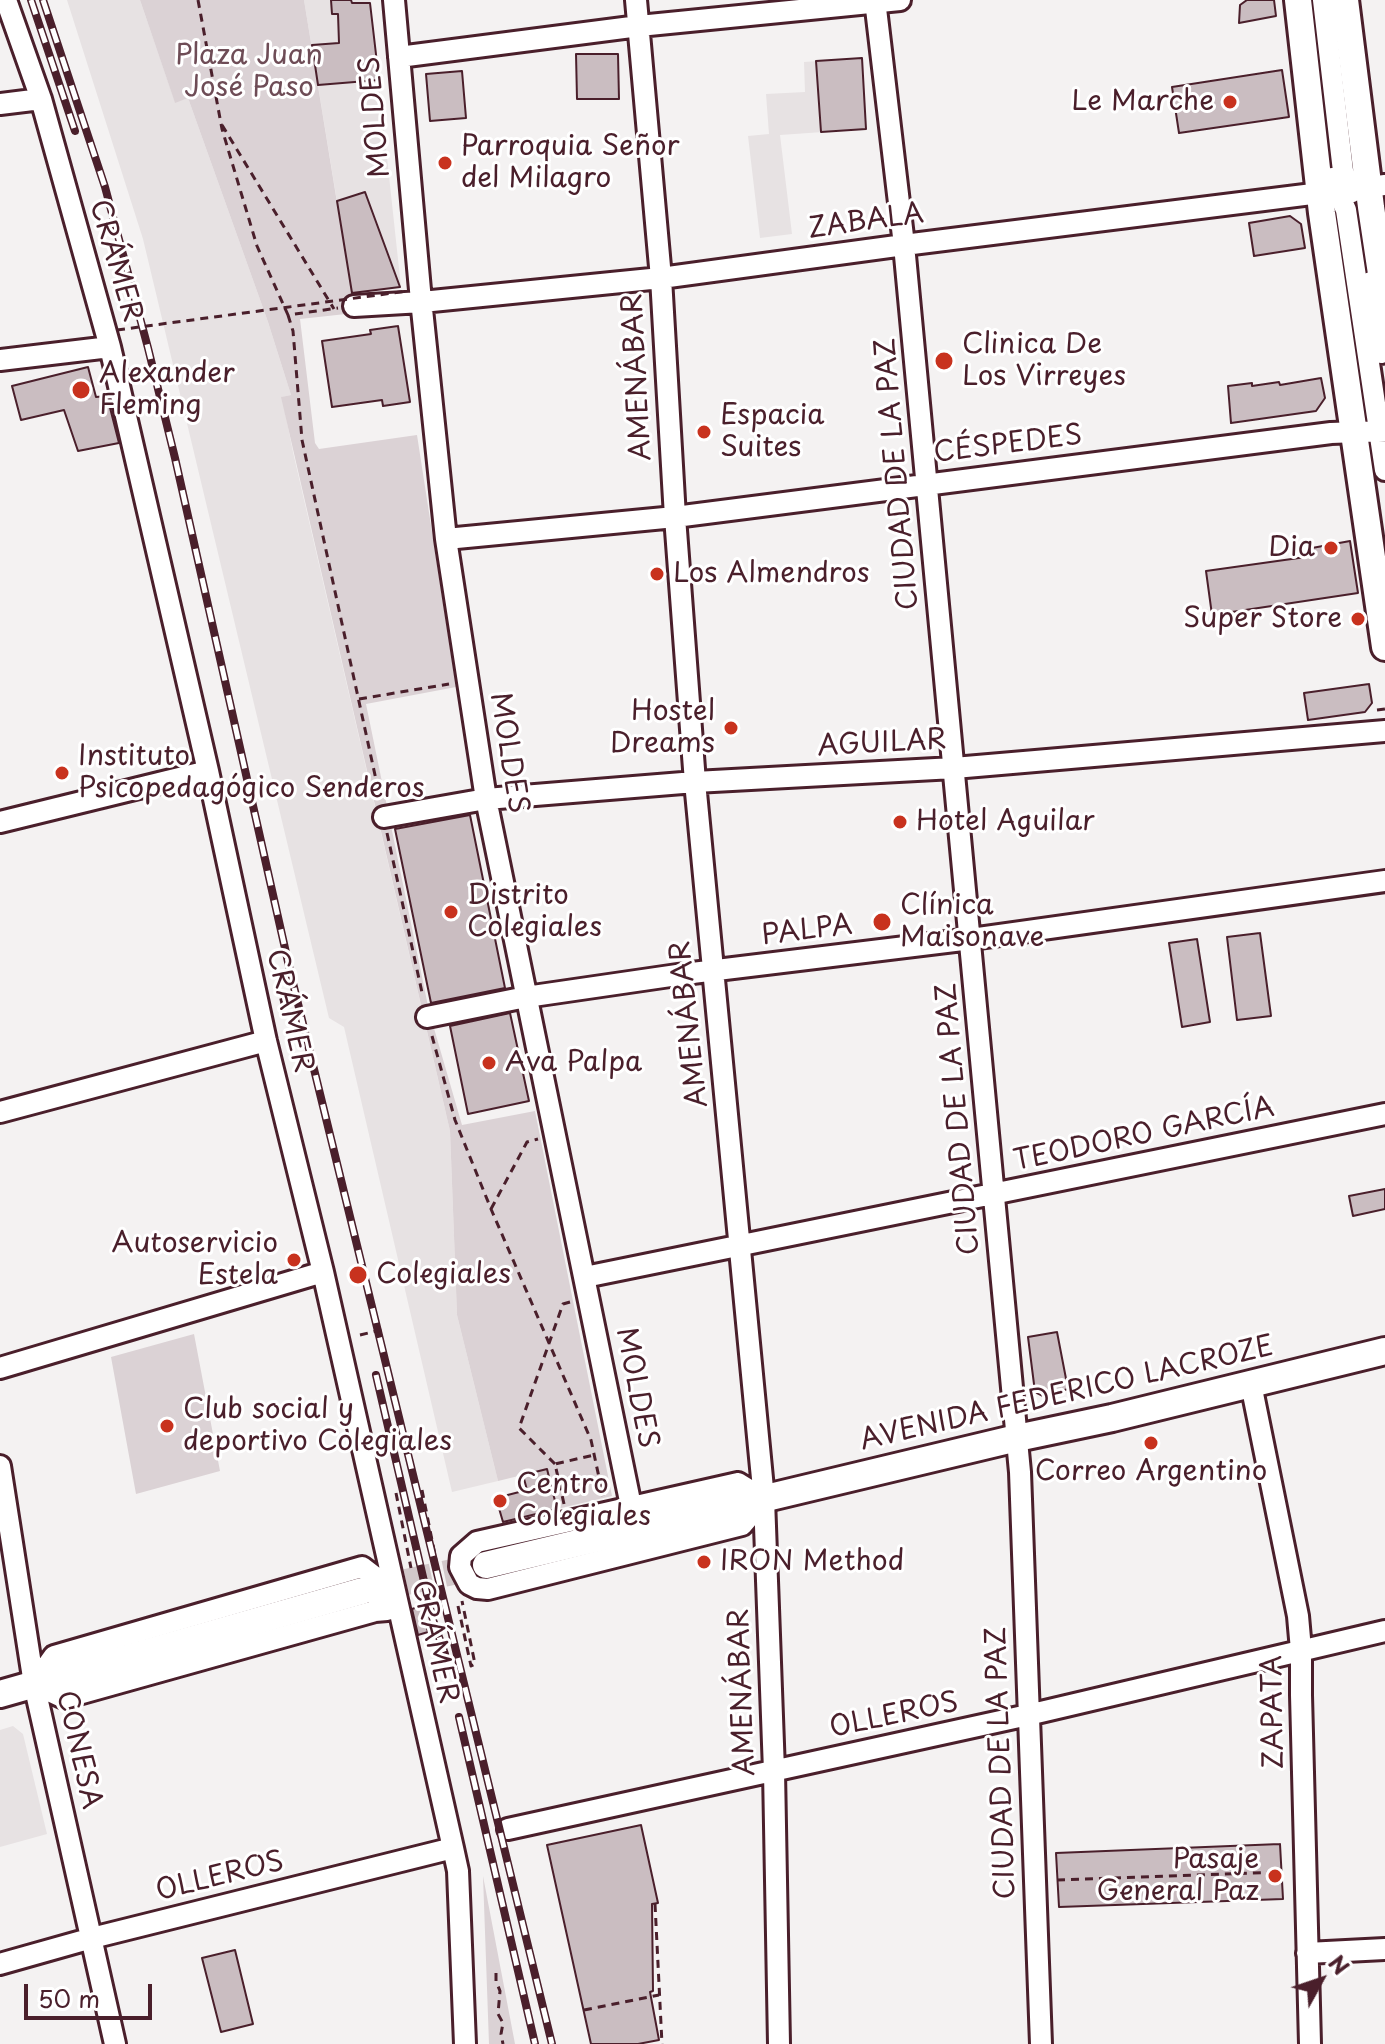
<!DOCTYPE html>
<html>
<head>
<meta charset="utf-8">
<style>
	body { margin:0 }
	#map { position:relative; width:1385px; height:2044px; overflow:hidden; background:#f4f2f2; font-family:"Playpen Sans",sans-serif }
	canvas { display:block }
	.north { position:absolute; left:1281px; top:1940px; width:80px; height:80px; -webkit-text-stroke:6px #fff; paint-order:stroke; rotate:50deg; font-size:22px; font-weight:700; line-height:32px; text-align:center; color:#4a1f2b }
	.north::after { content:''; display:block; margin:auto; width:28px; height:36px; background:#4a1f2b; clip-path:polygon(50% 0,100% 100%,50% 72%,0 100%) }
	.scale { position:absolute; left:24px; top:1984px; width:128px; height:36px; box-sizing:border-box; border:4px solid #4a1f2b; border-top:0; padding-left:10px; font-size:24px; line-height:28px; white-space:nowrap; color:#4a1f2b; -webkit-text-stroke:6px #fff; paint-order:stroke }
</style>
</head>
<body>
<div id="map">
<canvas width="1385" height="2044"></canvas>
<div class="north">N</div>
<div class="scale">50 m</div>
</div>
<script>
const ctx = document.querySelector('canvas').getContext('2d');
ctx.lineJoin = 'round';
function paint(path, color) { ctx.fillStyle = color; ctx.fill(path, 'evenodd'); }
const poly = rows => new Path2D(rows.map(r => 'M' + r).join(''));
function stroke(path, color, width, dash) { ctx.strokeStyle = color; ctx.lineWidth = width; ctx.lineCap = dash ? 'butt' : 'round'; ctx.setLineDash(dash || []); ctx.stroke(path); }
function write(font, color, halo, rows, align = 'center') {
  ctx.font = font + ' "Playpen Sans",sans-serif'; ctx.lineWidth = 6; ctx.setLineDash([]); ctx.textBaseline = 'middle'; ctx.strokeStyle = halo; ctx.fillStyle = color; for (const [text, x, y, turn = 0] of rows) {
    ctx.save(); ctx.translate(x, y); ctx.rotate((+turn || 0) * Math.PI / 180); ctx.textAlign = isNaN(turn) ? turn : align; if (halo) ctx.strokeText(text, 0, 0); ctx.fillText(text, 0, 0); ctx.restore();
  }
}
const built = poly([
	[67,0,140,0,175,102,188,98,268,322,291,395,282,397,293,452,450,1131,457,1315,498,1481,452,1492,344,1027,329,1018,143,239],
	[304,0,370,0,401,287,352,293],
	[862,58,866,129,780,135,792,234,760,238,748,136,769,134,766,94,805,92,804,62],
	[13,1726,23,1734,47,1834,0,1847,0,1730]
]);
const green = poly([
	[140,0,304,0,355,313,300,319,315,443,319,449,417,435,456,687,366,704,429,1011,462,1125,535,1111,612,1496,557,1509,547,1469,498,1481,457,1315,450,1131,281,397,291,395,268,322,188,98,175,103],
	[194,1334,220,1471,136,1494,111,1357],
	[483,1876,515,2044,489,2044]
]);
const building = poly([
	[331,0,351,0,352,3,370,3,379,80,318,85,312,45,339,43,338,14,332,14,331,0],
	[1247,0,1274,0,1276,16,1239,23,1240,5,1247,0],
	[576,54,618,54,619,99,577,99,576,54],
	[862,58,866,129,821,132,816,61,862,58],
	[1282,70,1289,117,1179,133,1172,87,1282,70],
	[462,71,466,118,430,121,426,74,462,71],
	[365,192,400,287,352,293,337,201,365,192],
	[1290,216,1301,224,1305,248,1254,256,1249,223,1290,216],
	[398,326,410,402,383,406,382,400,332,407,322,341,371,334,370,330,398,326],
	[88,367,96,397,107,396,119,443,78,451,64,410,21,420,12,386,88,367],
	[1321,378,1325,398,1316,411,1231,423,1228,386,1252,383,1252,386,1279,382,1280,385,1321,378],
	[1350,541,1358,593,1212,615,1206,571,1313,556,1312,548,1350,541],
	[1369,684,1372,703,1365,712,1308,720,1304,693,1369,684],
	[470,815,505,988,431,1003,395,829,470,815],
	[1260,933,1271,1016,1237,1020,1227,937,1260,933],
	[1197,939,1210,1022,1182,1027,1169,943,1197,939],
	[510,1013,529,1101,468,1114,450,1026,510,1013],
	[1385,1189,1385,1209,1353,1216,1349,1196,1385,1189],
	[1057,1332,1068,1389,1043,1396,1035,1392,1028,1337,1057,1332],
	[547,1469,557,1509,503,1522,496,1498,527,1490,523,1475,547,1469],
	[421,1606,428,1632,418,1635,412,1609,421,1606],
	[641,1825,658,1903,652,1904,653,1991,650,1992,659,2040,638,2044,591,2044,547,1845,641,1825],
	[1280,1844,1283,1899,1059,1907,1056,1853,1280,1844],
	[235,1950,253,2024,221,2032,202,1958,235,1950]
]);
const majorTunnel = poly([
	[368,1590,486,1565]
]);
const path = poly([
	[198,0,222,129,257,246,288,315,338,308],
	[222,125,334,309],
	[288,315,293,331,302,440,380,798],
	[359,699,449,684],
	[1377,710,1385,709],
	[387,833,423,997],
	[271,977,276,976,282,1004],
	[432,1036,455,1120,491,1209,591,1440,603,1496],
	[491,1209,527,1142,538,1139],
	[555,1464,519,1428,563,1304,570,1302],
	[422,1490,436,1560],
	[396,1493,411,1568],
	[564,1504,555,1464,594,1455],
	[458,1606,471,1666,475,1664,462,1601],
	[1057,1880,1282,1872],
	[655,1904,662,2044],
	[496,1973,496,1981,500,1991,498,2014,503,2023,501,2034,503,2044],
	[584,2010,659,1995]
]);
const minor = poly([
	[6,0,41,99,110,347,208,771,266,1041,323,1272,453,1848,458,1871,465,2044],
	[394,0,420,290,446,539,486,799,631,1506],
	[636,0,661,278,675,517,695,782,764,1499,774,1771,779,2044],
	[875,0,904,245,1020,1472,1041,2044],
	[1323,0,1343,171,1352,192],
	[399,57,639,26,900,0],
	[0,104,41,99],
	[1332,178,1346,210,1385,470],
	[1371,282,1381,353],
	[354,306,422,302,661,278,904,245,1385,185],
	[0,360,110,347],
	[446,539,675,517,1331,433,1385,431],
	[384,817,486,799,695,782,954,768,1385,731],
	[0,822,208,771],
	[427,1017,526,997,684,974,971,939,1385,881],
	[0,1112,266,1041],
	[585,1277,1385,1114],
	[0,1368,323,1272],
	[1251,1384,1298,1616,1301,1650,1301,1695,1310,2044],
	[0,1466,34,1684,115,2044],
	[738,1483,764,1499,742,1525,488,1589,477,1588,469,1584,460,1567,461,1556,477,1542,738,1483],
	[34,1684,54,1656,362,1567,375,1577,380,1588,380,1602,375,1611],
	[34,1684,64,1698,375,1611,387,1610],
	[508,1829,1028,1715,1385,1631],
	[1307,1953,1385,1949],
	[0,1964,92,1938,453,1848]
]);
const major = poly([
	[1298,0,1322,213,1385,647],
	[1345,0,1371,207,1385,300],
	[486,1565,1017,1438,1112,1418,1385,1351],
	[0,1694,362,1591]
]);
const rail = poly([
	[31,0,75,131],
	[43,0,105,187,148,348,175,458,291,975,552,2044],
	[376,1375,433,1620,445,1654],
	[459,1717,535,2044]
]);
const pathBridge = poly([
	[117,330,408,291],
	[360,1335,385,1329]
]);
const markers = [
	[1230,102,8,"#c8321e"],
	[445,163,8,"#c8321e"],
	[944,361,10,"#c8321e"],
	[81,390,10,"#c8321e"],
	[704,432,8,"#c8321e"],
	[1331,548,8,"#c8321e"],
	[657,574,8,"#c8321e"],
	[1358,619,8,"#c8321e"],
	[731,728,8,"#c8321e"],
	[62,773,8,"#c8321e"],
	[900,822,8,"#c8321e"],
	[451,912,8,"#c8321e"],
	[882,922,10,"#c8321e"],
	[489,1063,8,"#c8321e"],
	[294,1260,8,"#c8321e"],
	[358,1275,10,"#c8321e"],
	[167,1426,8,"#c8321e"],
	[1151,1443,8,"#c8321e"],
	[500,1501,8,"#c8321e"],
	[704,1562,8,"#c8321e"],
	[1275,1876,8,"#c8321e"]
];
const parkNames = [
	["Plaza Juan",249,56],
	["José Paso",249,88]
];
const poiNames = [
	["Le Marche",1214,102,"right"],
	["Parroquia Señor",461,147],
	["del Milagro",461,179],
	["Clinica De",962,345],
	["Los Virreyes",962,377],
	["Alexander",99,374],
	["Fleming",99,406],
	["Espacia",720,416],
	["Suites",720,448],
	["Dia",1315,548,"right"],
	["Los Almendros",673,574],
	["Super Store",1342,619,"right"],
	["Hostel",715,712,"right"],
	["Dreams",715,744,"right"],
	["Instituto",78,757],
	["Psicopedagógico Senderos",78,789],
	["Hotel Aguilar",916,822],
	["Distrito",467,896],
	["Colegiales",467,928],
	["Clínica",900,906],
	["Maisonave",900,938],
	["Ava Palpa",505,1063],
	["Autoservicio",278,1244,"right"],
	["Estela",278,1276,"right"],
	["Colegiales",376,1275],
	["Club social y",183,1410],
	["deportivo Colegiales",183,1442],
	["Correo Argentino",1151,1472,"center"],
	["Centro",516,1485],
	["Colegiales",516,1517],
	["IRON Method",720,1562],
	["Pasaje",1259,1860,"right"],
	["General Paz",1259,1892,"right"]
];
const streetNames = [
	["MOLDES",376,117,-95],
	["ZABALA",866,222,-8],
	["CRÁMER",115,261,74],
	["AMENÁBAR",638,377,-93],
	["CÉSPEDES",1008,445,-7],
	["CIUDAD DE LA PAZ",898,474,-95],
	["AGUILAR",882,744,-3],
	["MOLDES",508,753,81],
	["PALPA",807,931,-7],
	["CRÁMER",289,1011,77],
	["AMENÁBAR",690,1024,-96],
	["CIUDAD DE LA PAZ",959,1119,-95],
	["TEODORO GARCÍA",1144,1135,-12],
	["MOLDES",636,1388,79],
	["AVENIDA FEDERICO LACROZE",1067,1394,-13],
	["CRÁMER",434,1642,77],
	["AMENÁBAR",743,1692,-92],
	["ZAPATA",1274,1712,-91],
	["OLLEROS",894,1716,-12],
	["CONESA",78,1750,77],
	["CIUDAD DE LA PAZ",1002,1763,-92],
	["OLLEROS",220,1877,-14]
];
paint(built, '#e7e2e3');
paint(green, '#dbd2d5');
paint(building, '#cabdc1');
stroke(building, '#4a1f2b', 2);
stroke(majorTunnel, '#d2c8ca', 26, [26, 13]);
stroke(minor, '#4a1f2b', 26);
stroke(major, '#4a1f2b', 32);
stroke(path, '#4a1f2b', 3, [8, 6]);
stroke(minor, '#fff', 20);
stroke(major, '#fff', 26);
stroke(rail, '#4a1f2b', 8);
stroke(rail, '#fff', 5, [15]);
stroke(pathBridge, '#4a1f2b', 3, [8, 6]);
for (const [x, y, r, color] of markers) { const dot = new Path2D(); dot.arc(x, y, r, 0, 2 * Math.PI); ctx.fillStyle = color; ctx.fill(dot); stroke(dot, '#fff', 3); }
write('28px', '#6e4c56', '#fff', parkNames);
write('28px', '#4a1f2b', '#fff', poiNames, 'left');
write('28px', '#4a1f2b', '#fff', streetNames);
</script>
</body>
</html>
